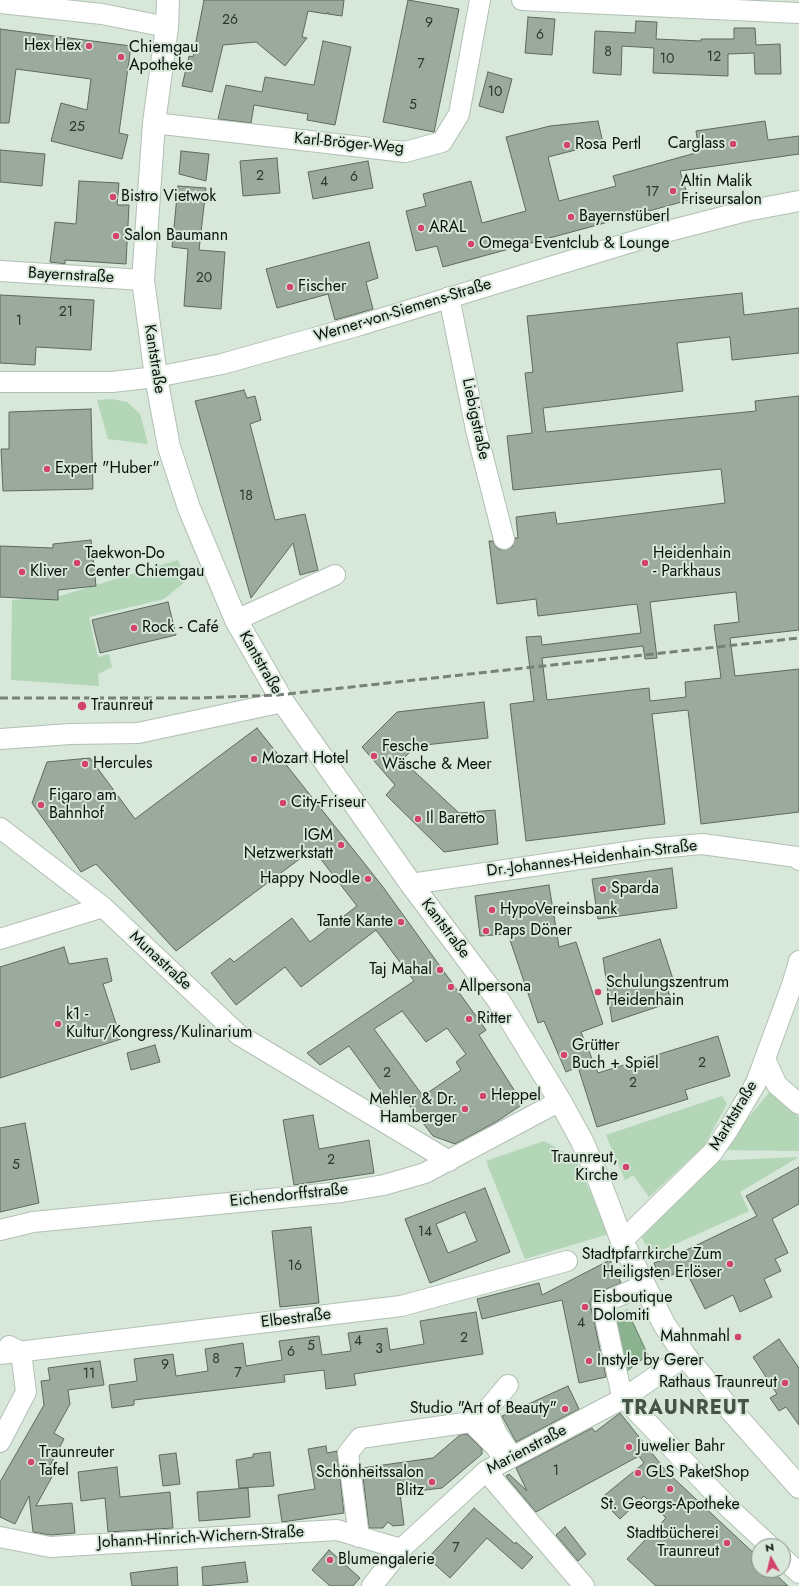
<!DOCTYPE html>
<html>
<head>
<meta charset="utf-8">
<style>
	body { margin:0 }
	#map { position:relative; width:799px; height:1586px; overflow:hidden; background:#d7e7d9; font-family:Jost,sans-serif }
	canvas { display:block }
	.north { position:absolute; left:751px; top:1538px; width:40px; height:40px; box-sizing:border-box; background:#d7e7d9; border:1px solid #859187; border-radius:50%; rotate:352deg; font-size:11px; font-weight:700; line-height:16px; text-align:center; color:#0a0f0b }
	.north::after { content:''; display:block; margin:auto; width:14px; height:18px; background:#d2436d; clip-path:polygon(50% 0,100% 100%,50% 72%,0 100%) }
</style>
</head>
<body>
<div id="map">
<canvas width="799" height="1586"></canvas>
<div class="north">N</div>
</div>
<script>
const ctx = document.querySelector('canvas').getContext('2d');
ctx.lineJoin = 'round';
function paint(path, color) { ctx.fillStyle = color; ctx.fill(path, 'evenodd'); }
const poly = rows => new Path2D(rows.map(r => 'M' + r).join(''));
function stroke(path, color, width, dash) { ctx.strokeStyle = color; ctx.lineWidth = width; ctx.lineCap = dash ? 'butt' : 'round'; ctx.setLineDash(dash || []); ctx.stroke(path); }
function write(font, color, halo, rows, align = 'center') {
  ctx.font = font + ' Jost,sans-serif'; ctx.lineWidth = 4; ctx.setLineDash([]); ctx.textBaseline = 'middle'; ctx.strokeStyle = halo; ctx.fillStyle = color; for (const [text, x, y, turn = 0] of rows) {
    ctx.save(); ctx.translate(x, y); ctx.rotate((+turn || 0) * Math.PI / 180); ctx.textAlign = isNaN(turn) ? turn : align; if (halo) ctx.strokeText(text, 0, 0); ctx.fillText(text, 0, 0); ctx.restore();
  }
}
const green = poly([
	[112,399,127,402,140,414,148,444,108,439,97,400],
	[178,560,186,581,164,599,89,617,98,657,109,654,112,667,98,674,99,686,11,680,12,600,60,596],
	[772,1089,799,1117,799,1151,722,1150],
	[722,1096,727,1104,704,1146,649,1197,633,1175,625,1180,606,1135],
	[544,1141,575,1158,609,1234,525,1259,486,1161],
	[799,1157,740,1192,749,1211,651,1255,639,1232,710,1161]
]);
const water = poly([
	[627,1310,648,1355,623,1374,612,1316,627,1310]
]);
const building = poly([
	[204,0,344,0,342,16,328,14,328,12,327,14,308,11,302,37,307,38,285,66,256,42,223,45,212,92,182,86,189,56,193,57,204,0],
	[408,0,459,9,434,132,383,122,408,0],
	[528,17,555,19,552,55,525,53,528,17],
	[636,21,657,22,656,39,701,41,701,39,734,39,734,28,755,28,756,45,780,44,781,74,755,74,754,53,728,54,728,76,653,73,654,48,622,46,621,75,593,73,595,31,635,33,636,21],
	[0,29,131,46,119,133,128,135,122,159,51,141,61,103,87,110,91,79,16,69,9,123,0,123,0,29],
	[323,41,351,47,335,125,307,120,308,114,254,105,251,123,218,119,226,85,262,92,265,77,314,85,323,41],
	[488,72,512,79,503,113,479,106,488,72],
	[598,121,603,143,548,157,559,201,616,186,613,176,699,152,696,131,765,121,768,140,799,136,799,154,680,171,689,200,443,267,437,246,416,251,406,211,426,206,423,194,471,181,482,223,526,211,506,137,550,126,598,121],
	[0,150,45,154,42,186,0,182,0,150],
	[181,151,209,154,206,181,179,174,181,151],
	[277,158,280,193,243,196,240,161,277,158],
	[368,161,373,188,313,199,308,172,368,161],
	[79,181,119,183,117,205,129,205,126,264,65,260,65,264,50,262,55,222,76,224,79,181],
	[178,186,206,188,199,250,225,252,221,309,184,306,188,249,172,247,178,186],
	[369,242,378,278,366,282,373,309,335,320,328,294,277,308,266,269,369,242],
	[742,293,744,315,799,308,799,353,732,360,730,337,677,343,683,391,543,408,546,432,756,411,755,401,799,396,799,630,730,638,735,676,799,669,799,812,701,824,688,710,652,714,665,824,526,841,510,704,534,701,526,637,541,636,542,645,641,633,637,604,538,616,536,599,497,604,489,541,493,541,496,547,501,550,512,547,515,538,518,538,516,517,555,512,557,524,725,503,721,469,513,490,507,436,532,433,525,373,533,372,527,316,742,293],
	[736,592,739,622,714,625,721,678,685,682,686,697,650,701,649,688,547,700,542,658,643,646,645,659,657,658,650,602,736,592],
	[0,295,94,300,91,350,36,347,35,365,0,363,0,295],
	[244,390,247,398,255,396,261,420,250,424,275,520,305,514,318,570,300,575,293,543,251,598,195,401,244,390],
	[91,409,93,489,3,491,1,449,9,449,9,412,91,409],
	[91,540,96,586,58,590,58,600,0,597,0,546,53,548,53,544,91,540],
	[168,602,176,635,100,653,92,620,168,602],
	[484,702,488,738,416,746,402,760,459,813,495,810,498,844,444,852,386,795,395,785,362,747,397,712,484,702],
	[257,728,383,887,486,1030,479,1035,523,1104,496,1122,455,1144,433,1136,402,1096,391,1104,349,1046,320,1065,307,1053,414,981,376,930,301,987,285,967,236,1005,211,973,230,958,234,962,292,918,310,942,357,906,313,849,176,951,96,864,81,872,32,803,47,762,90,758,135,819,257,728],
	[402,1011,426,1042,447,1028,466,1054,456,1062,461,1070,423,1096,374,1029,402,1011],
	[672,868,677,908,598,919,592,879,672,868],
	[549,885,559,947,576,942,603,1024,581,1032,598,1073,718,1036,730,1076,685,1090,688,1099,597,1127,578,1067,566,1072,544,1021,538,1023,508,934,480,936,475,896,549,885],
	[660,939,673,979,665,982,672,1002,612,1022,603,958,660,939],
	[64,947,69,964,107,958,112,981,103,984,121,1039,0,1078,0,967,64,947],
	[155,1045,160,1062,131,1070,127,1053,155,1045],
	[313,1115,319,1149,369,1140,374,1173,294,1185,283,1120,313,1115],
	[25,1123,39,1203,0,1212,0,1128,25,1123],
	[799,1167,799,1204,772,1219,788,1253,775,1259,781,1271,764,1279,772,1297,740,1312,733,1295,705,1309,685,1269,661,1280,654,1263,672,1257,757,1216,746,1196,799,1167],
	[485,1188,510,1252,430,1283,405,1219,485,1188],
	[465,1212,477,1241,448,1253,436,1224,465,1212],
	[311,1227,319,1303,280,1307,272,1231,311,1227],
	[610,1260,621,1283,597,1293,593,1296,590,1303,606,1377,579,1383,562,1300,482,1319,477,1299,539,1283,542,1295,610,1260],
	[476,1312,483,1354,354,1374,356,1385,326,1389,324,1370,284,1375,285,1382,134,1400,134,1405,112,1408,109,1385,137,1381,134,1359,173,1354,176,1376,208,1371,205,1349,243,1343,246,1366,282,1360,279,1341,319,1336,322,1355,351,1351,348,1333,387,1328,390,1350,424,1344,420,1321,476,1312],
	[779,1339,799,1368,799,1425,786,1407,779,1411,770,1398,777,1394,753,1357,779,1339],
	[100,1361,104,1385,68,1390,70,1404,54,1433,64,1439,46,1473,53,1475,36,1506,72,1503,75,1533,51,1535,33,1532,29,1496,15,1524,0,1517,0,1482,44,1405,41,1381,50,1380,48,1368,100,1361],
	[568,1386,579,1409,516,1442,502,1416,568,1386],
	[620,1413,667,1472,759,1558,759,1570,771,1570,788,1586,656,1586,627,1559,666,1518,644,1496,620,1519,600,1499,644,1463,639,1456,536,1512,509,1480,506,1476,509,1474,527,1491,516,1468,592,1428,595,1432,620,1413],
	[467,1434,482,1449,482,1454,442,1488,400,1493,404,1525,393,1526,388,1522,383,1528,369,1528,362,1468,433,1458,460,1435,467,1434],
	[326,1446,327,1453,337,1451,344,1513,282,1522,278,1495,315,1489,308,1449,326,1446],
	[270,1452,274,1486,239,1488,236,1460,253,1457,253,1454,270,1452],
	[176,1453,180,1484,163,1486,159,1455,176,1453],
	[117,1467,120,1497,170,1492,173,1528,108,1532,105,1498,81,1501,78,1472,117,1467],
	[248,1488,250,1517,199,1521,197,1492,248,1488],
	[474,1508,515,1544,516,1542,533,1557,522,1569,487,1538,450,1578,428,1558,474,1508],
	[565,1527,586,1554,578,1561,556,1535,565,1527],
	[329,1550,360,1578,353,1586,330,1586,312,1570,329,1550],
	[245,1562,248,1582,203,1586,202,1567,245,1562],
	[177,1567,178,1586,132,1586,130,1573,177,1567]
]);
const minor = poly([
	[522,0,799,13],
	[0,3,102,14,167,27],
	[154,123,405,152,442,142,459,114,480,0],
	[0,271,143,280],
	[449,297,476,430,504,539],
	[0,382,112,382,156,377,222,364,357,326,661,233,746,211,799,201],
	[236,620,335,575],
	[0,739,70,734,138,733,283,702],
	[0,828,103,907,239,1035,449,1161],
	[411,884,647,849,702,844,797,857,799,860],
	[0,939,103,907],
	[765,1059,777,1085,799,1104],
	[0,1230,33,1222,342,1192,384,1185,425,1173,560,1101],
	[622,1241,712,1153,728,1130,756,1083,792,985,799,961],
	[645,1285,602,1303,621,1392,624,1398,730,1509,770,1546],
	[0,1354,401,1306,567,1261],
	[0,1442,26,1392,21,1352,9,1346],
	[506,1447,497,1434,487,1410,508,1385],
	[486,1471,584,1586],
	[0,1537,50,1547,337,1530,401,1549],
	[359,1537,348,1453,360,1438,471,1422,496,1447,504,1461],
	[783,1558,799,1573],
	[372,1586,401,1549,486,1471,624,1398,685,1356]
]);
const major = poly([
	[168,0,167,27,154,123,143,280,156,377,169,447,189,508,236,620,283,702,411,884,499,1001,560,1101,582,1141,599,1180,622,1241,664,1324,685,1356,728,1407,799,1487]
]);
const rail = poly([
	[0,698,198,698,278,695,799,638]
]);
const markers = [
	[89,46,4,"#d2436d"],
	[121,57,4,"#d2436d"],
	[733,144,4,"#d2436d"],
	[567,145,4,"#d2436d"],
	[673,191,4,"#d2436d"],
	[113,197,4,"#d2436d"],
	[571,217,4,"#d2436d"],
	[421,228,4,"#d2436d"],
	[116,236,4,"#d2436d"],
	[471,244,4,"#d2436d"],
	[290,287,4,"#d2436d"],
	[47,469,4,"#d2436d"],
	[77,563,4,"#d2436d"],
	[645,563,4,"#d2436d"],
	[22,572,4,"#d2436d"],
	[134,628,4,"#d2436d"],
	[82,706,5,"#d2436d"],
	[374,756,4,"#d2436d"],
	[254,759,4,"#d2436d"],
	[85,764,4,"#d2436d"],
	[283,803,4,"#d2436d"],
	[41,805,4,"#d2436d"],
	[418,819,4,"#d2436d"],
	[341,845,4,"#d2436d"],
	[368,879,4,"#d2436d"],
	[603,889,4,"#d2436d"],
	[492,910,4,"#d2436d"],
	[401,922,4,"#d2436d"],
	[486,931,4,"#d2436d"],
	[440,970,4,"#d2436d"],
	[451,987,4,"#d2436d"],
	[598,992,4,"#d2436d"],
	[469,1019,4,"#d2436d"],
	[58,1024,4,"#d2436d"],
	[564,1055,4,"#d2436d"],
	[483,1096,4,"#d2436d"],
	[465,1109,4,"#d2436d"],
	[626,1167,4,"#d2436d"],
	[730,1264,4,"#d2436d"],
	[585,1307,4,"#d2436d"],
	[738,1337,4,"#d2436d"],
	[589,1361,4,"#d2436d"],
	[785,1383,4,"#d2436d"],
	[565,1409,4,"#d2436d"],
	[629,1447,4,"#d2436d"],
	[31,1462,4,"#d2436d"],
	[638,1473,4,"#d2436d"],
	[432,1482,4,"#d2436d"],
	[670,1489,4,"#d2436d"],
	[727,1543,4,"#d2436d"],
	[330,1560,4,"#d2436d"]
];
const numberNames = [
	["26",230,21],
	["9",429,24],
	["6",540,36],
	["8",608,53],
	["12",714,58],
	["10",667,60],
	["7",421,65],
	["10",495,93],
	["5",413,106],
	["25",77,128],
	["2",260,177],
	["6",354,178],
	["4",324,183],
	["17",652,193],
	["20",204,279],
	["21",66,313],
	["1",19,322],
	["18",246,497],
	["2",702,1064],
	["2",387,1074],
	["2",633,1084],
	["2",331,1161],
	["5",16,1166],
	["14",425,1233],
	["16",295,1267],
	["4",581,1324],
	["2",464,1339],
	["4",358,1342],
	["5",311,1347],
	["3",379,1350],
	["6",291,1353],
	["8",216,1360],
	["9",165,1366],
	["7",238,1374],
	["11",89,1375],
	["1",556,1472],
	["7",456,1549]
];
const poiNames = [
	["Hex Hex",81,46,"right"],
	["Chiemgau",129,48],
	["Apotheke",129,66],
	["Carglass",725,144,"right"],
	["Rosa Pertl",575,145],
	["Altin Malik",681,182],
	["Friseursalon",681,200],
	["Bistro Vietwok",121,197],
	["Bayernstüberl",579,217],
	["ARAL",429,228],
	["Salon Baumann",124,236],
	["Omega Eventclub & Lounge",479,244],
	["Fischer",298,287],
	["Expert \"Huber\"",55,469],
	["Taekwon-Do",85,554],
	["Center Chiemgau",85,572],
	["Heidenhain",653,554],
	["- Parkhaus",653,572],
	["Kliver",30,572],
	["Rock - Café",142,628],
	["Traunreut",91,706],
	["Fesche",382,747],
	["Wäsche & Meer",382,765],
	["Mozart Hotel",262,759],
	["Hercules",93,764],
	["Figaro am",49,796],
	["Bahnhof",49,814],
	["City-Friseur",291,803],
	["Il Baretto",426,819],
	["IGM",333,836,"right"],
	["Netzwerkstatt",333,854,"right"],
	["Happy Noodle",360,879,"right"],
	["Sparda",611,889],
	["HypoVereinsbank",500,910],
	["Tante Kante",393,922,"right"],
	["Paps Döner",494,931],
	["Taj Mahal",432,970,"right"],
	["Schulungszentrum",606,983],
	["Heidenhain",606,1001],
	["Allpersona",459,987],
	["k1 -",66,1015],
	["Kultur/Kongress/Kulinarium",66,1033],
	["Ritter",477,1019],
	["Grütter",572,1046],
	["Buch + Spiel",572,1064],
	["Heppel",491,1096],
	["Mehler & Dr.",457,1100,"right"],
	["Hamberger",457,1118,"right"],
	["Traunreut,",618,1158,"right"],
	["Kirche",618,1176,"right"],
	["Stadtpfarrkirche Zum",722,1255,"right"],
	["Heiligsten Erlöser",722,1273,"right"],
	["Eisboutique",593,1298],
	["Dolomiti",593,1316],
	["Mahnmahl",730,1337,"right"],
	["Instyle by Gerer",597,1361],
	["Rathaus Traunreut",777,1383,"right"],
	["Studio \"Art of Beauty\"",557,1409,"right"],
	["Juwelier Bahr",637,1447],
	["Traunreuter",39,1453],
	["Tafel",39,1471],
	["Schönheitssalon",424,1473,"right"],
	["Blitz",424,1491,"right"],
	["GLS PaketShop",646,1473],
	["St. Georgs-Apotheke",670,1505,"center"],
	["Stadtbücherei",719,1534,"right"],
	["Traunreut",719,1552,"right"],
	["Blumengalerie",338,1560]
];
const streetNames = [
	["Karl-Bröger-Weg",349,144,5],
	["Bayernstraße",71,276,3],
	["Werner-von-Siemens-Straße",403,311,-17],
	["Kantstraße",154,359,81],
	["Liebigstraße",475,419,78],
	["Kantstraße",260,663,60],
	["Dr.-Johannes-Heidenhain-Straße",592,859,-7],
	["Kantstraße",445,929,53],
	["Munastraße",160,961,43],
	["Marktstraße",734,1116,-59],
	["Eichendorffstraße",289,1196,-6],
	["Elbestraße",296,1319,-7],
	["Marienstraße",527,1450,-28],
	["Johann-Hinrich-Wichern-Straße",201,1538,-3]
];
const districtNames = [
	["TRAUNREUT",686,1409]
];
paint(green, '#b2d6b6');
paint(water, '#8ab28f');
stroke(water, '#648167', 1);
paint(building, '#9baa9c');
stroke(building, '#5c6a5e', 1);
stroke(minor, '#b1c0b3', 22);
stroke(major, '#b1c0b3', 24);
stroke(minor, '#fff', 20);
stroke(major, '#fff', 22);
stroke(rail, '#768178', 3, [8, 4]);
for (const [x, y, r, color] of markers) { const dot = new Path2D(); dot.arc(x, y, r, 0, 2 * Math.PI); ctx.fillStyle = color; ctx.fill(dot); stroke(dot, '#d7e7d9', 1.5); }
write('14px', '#2e362f', null, numberNames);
write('16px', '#0a0f0b', '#d7e7d9', poiNames, 'left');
write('16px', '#0a0f0b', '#d7e7d9', streetNames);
ctx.letterSpacing = '1px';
write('bold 20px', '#455246', '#d7e7d9', districtNames);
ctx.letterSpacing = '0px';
</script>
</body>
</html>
